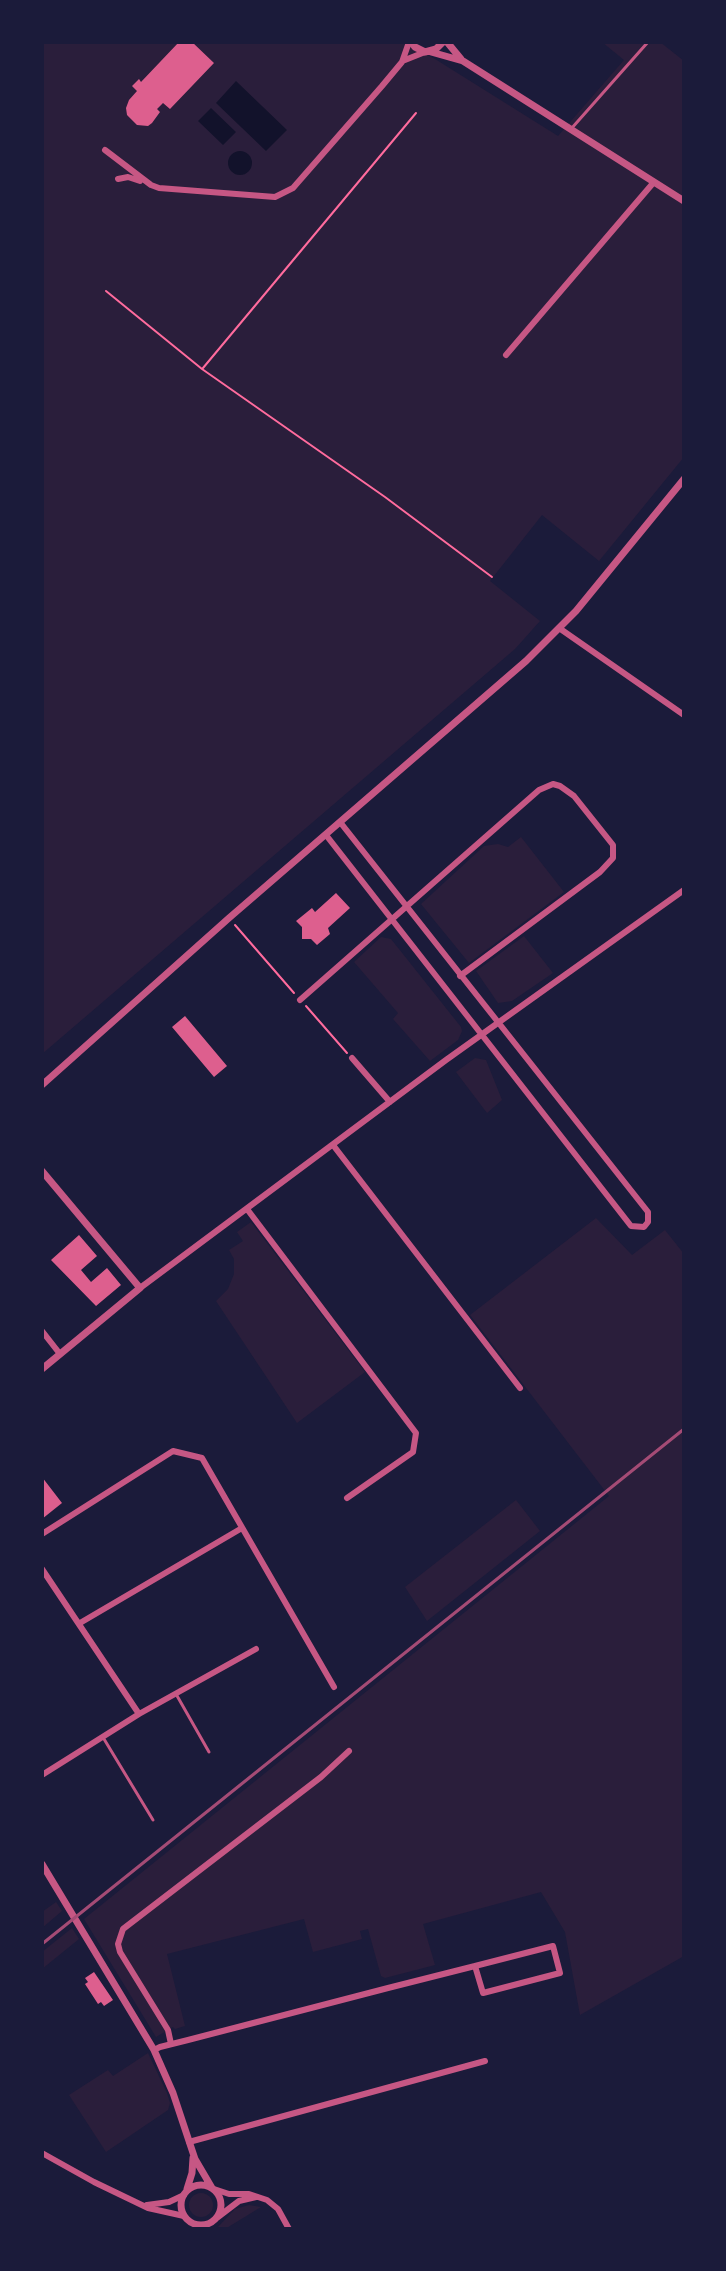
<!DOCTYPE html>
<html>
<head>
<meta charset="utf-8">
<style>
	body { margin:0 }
	#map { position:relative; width:726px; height:2271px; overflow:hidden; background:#1b1b3a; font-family:"Source Sans 3",sans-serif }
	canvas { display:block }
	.frame { position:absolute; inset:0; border:44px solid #1b1b3a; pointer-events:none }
</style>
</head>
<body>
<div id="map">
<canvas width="726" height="2271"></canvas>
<div class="frame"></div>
</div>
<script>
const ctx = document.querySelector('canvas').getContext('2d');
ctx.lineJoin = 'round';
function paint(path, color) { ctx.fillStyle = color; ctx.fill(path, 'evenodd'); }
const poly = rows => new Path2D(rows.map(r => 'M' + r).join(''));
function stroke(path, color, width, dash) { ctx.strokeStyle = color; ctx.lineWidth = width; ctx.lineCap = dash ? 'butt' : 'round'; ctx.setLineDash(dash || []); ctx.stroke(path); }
const green = poly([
	[42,42,402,42,435,59,558,136,624,60,602,42,660,42,684,61,684,457,599,561,542,515,490,581,540,621,515,649,42,1054],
	[521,837,564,892,469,963,421,904,484,846,498,844,508,847],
	[524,936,553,973,512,1001,498,1003,476,971],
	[381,937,391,939,461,1027,462,1031,458,1040,430,1061,393,1019,398,1013,354,962],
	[475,1058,486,1060,502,1100,487,1113,456,1072],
	[596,1218,632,1255,665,1230,684,1254,684,1956,580,2015,565,1932,541,1892,423,1924,435,1965,385,1978,381,1976,368,1929,360,1931,362,1939,313,1952,304,1919,167,1954,185,2026,175,2029,173,2027,156,2037,84,1919,609,1496,470,1315],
	[251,1222,365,1372,297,1423,216,1301,228,1289,234,1274,234,1259,229,1250,243,1241,237,1232],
	[516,1500,540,1531,427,1621,405,1587],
	[56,1902,62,1911,42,1928,42,1912],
	[72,1928,79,1939,42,1969,42,1952],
	[148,2053,167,2093,170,2103,168,2110,106,2152,69,2095,108,2070,113,2076],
	'189 2205a12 12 0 1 1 24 0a12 12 0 1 1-24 0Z',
	[249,2205,261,2207,225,2229,216,2229,235,2209]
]);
const water = poly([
	[236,81,287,130,266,151,216,103],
	[211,108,236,132,223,145,198,121],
	'228 163a12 12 0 1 1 24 0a12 12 0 1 1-24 0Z'
]);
const building = poly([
	[179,42,192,42,214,63,170,109,163,103,157,109,160,112,152,123,148,126,137,125,127,115,126,108,129,100,137,91,132,86,139,79,141,82],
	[336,893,350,908,328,928,330,934,317,945,311,939,302,939,302,927,296,921,312,908,315,912],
	[185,1016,227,1066,214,1077,172,1027],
	[79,1235,97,1256,81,1270,91,1282,107,1268,121,1285,96,1306,51,1260],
	[42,1477,62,1503,42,1519],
	[94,1972,113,2000,104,2006,101,2002,98,2004,85,1984,88,1982,85,1978]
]);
const path = poly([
	[106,291,202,369,385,497,492,577],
	[203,368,416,113],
	[235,925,294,993],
	[306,1006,347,1053]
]);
const service = poly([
	[571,129,648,42],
	[176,1694,209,1752],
	[104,1739,153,1820]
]);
const minor = poly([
	[405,60,425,52],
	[105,150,151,185,159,188,275,197,293,188,382,86,402,62,409,42],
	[118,179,128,177,140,181],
	[506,355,654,182],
	[559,628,684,715],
	[326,835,631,1226,644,1227,648,1222,648,1212,340,822],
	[300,1000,539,790,553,784,560,786,574,796,613,845,613,858,600,872,460,976],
	[352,1058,390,1102],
	[333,1145,520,1388],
	[247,1209,416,1433,413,1452,347,1498],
	[140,1288,446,1060,684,890],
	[42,1331,60,1354],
	[42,1534,173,1451,202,1458,334,1687],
	[42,1569,139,1714],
	[80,1623,242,1528],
	[42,1775,139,1714,256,1649],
	[171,2044,168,2030,120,1952,118,1944,123,1929,321,1777,349,1751],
	[154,2050,160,2047,188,2040,388,1988,475,1966,553,1946,560,1973,483,1993,475,1966],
	[189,2142,485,2061],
	[42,2153,94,2182,148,2208,184,2216],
	[214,2189,229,2194,249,2194,267,2200,278,2209,289,2229],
	[147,2205,169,2202,184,2195],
	[218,2217,239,2201,256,2197]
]);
const tertiary = poly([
	[411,42,415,47,425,52,436,49,443,42],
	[447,42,461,59],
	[431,52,463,61,684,201],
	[42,1085,229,918,526,661,576,611,684,479],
	[42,1171,140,1288,42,1369],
	[42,1864,154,2050,173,2093,195,2159,212,2188],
	'181 2205a20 20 0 1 1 40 0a20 20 0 1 1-40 0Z',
	[187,2189,192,2173,193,2158]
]);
const rail = poly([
	[42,1944,684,1429]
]);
paint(green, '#2a1e3b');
paint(water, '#12122b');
paint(building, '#dd5f8e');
stroke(path, '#ff6b9d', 2);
stroke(service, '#c65784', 3);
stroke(minor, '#c65784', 6);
stroke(tertiary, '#c65784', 7);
stroke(rail, '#a44b75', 3);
</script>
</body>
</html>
